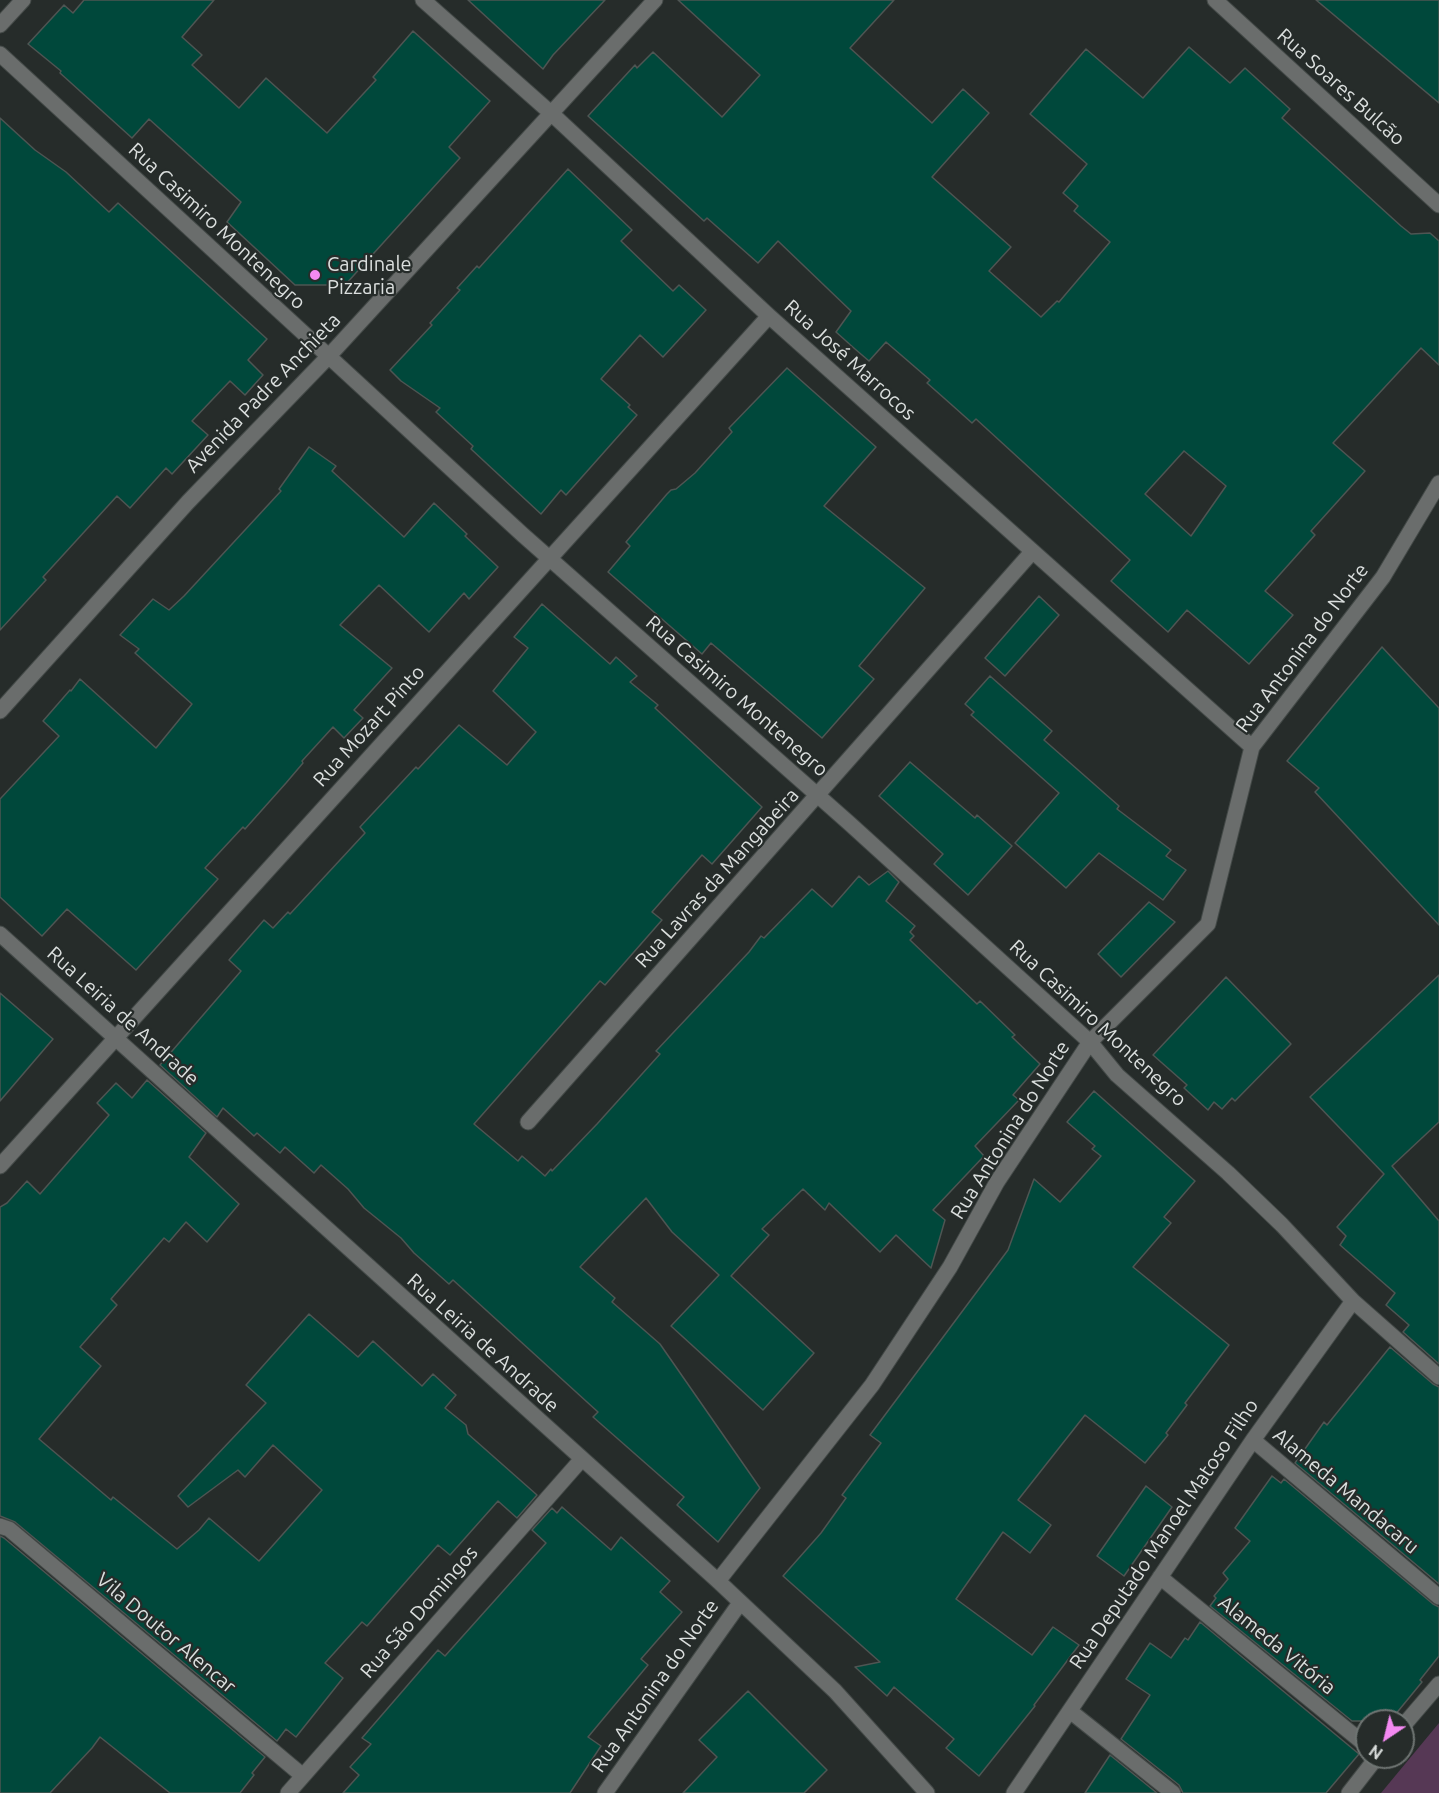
<!DOCTYPE html>
<html>
<head>
<meta charset="utf-8">
<style>
	body { margin:0 }
	#map { position:relative; width:1439px; height:1793px; overflow:hidden; background:#262c2a; font-family:Ubuntu,sans-serif }
	canvas { display:block }
	.north { position:absolute; left:1355px; top:1709px; width:60px; height:60px; box-sizing:border-box; background:#262c2a; border:2px solid #6e7472; border-radius:50%; rotate:215deg; font-size:16px; font-weight:700; line-height:24px; text-align:center; color:#dbdfde }
	.north::after { content:''; display:block; margin:auto; width:21px; height:27px; background:#f389f1; clip-path:polygon(50% 0,100% 100%,50% 72%,0 100%) }
</style>
</head>
<body>
<div id="map">
<canvas width="1439" height="1793"></canvas>
<div class="north">N</div>
</div>
<script>
const ctx = document.querySelector('canvas').getContext('2d');
ctx.lineJoin = 'round';
function paint(path, color) { ctx.fillStyle = color; ctx.fill(path, 'evenodd'); }
const poly = rows => new Path2D(rows.map(r => 'M' + r).join(''));
function stroke(path, color, width, dash) { ctx.strokeStyle = color; ctx.lineWidth = width; ctx.lineCap = dash ? 'butt' : 'round'; ctx.setLineDash(dash || []); ctx.stroke(path); }
function write(font, color, halo, rows, align = 'center') {
  ctx.font = font + ' Ubuntu,sans-serif'; ctx.lineWidth = 4.5; ctx.setLineDash([]); ctx.textBaseline = 'middle'; ctx.strokeStyle = halo; ctx.fillStyle = color; for (const [text, x, y, turn = 0] of rows) {
    ctx.save(); ctx.translate(x, y); ctx.rotate((+turn || 0) * Math.PI / 180); ctx.textAlign = isNaN(turn) ? turn : align; if (halo) ctx.strokeText(text, 0, 0); ctx.fillText(text, 0, 0); ctx.restore();
  }
}
const green = poly([
	[1439,1723,1439,1793,1381,1793]
]);
const building = poly([
	[84,0,214,0,182,37,202,55,192,65,239,108,266,78,327,133,376,80,373,77,413,31,490,101,449,147,460,158,345,285,295,285,227,222,241,202,149,119,132,138,60,73,61,71,28,44,64,5,73,13,84,0],
	[468,0,605,0,553,55,543,69,468,0],
	[678,0,894,0,850,48,932,123,963,89,989,113,932,177,1011,247,989,271,1041,317,1057,301,1059,302,1110,242,1074,211,1078,206,1063,193,1087,164,1030,114,1086,49,1143,98,1189,47,1230,83,1245,68,1290,109,1282,118,1401,226,1411,234,1430,233,1439,241,1439,365,1421,348,1333,443,1365,471,1311,531,1315,535,1265,591,1293,615,1249,664,1187,610,1168,632,1111,581,1130,560,976,419,972,423,953,406,927,383,930,380,886,342,869,361,855,349,836,332,851,311,778,241,758,263,707,218,704,221,588,116,635,65,637,68,653,52,722,117,760,75,678,0],
	[1184,451,1226,486,1191,536,1145,494,1184,451],
	[1316,0,1439,0,1439,103,1316,0],
	[0,118,35,150,66,172,109,212,118,203,267,339,248,360,263,375,245,395,230,381,192,421,208,435,172,474,166,468,130,508,117,496,43,577,46,580,0,630,0,118],
	[568,169,632,230,621,241,673,291,679,285,706,310,663,357,640,335,601,379,630,405,628,407,637,415,566,495,561,490,541,514,471,449,473,446,436,412,440,408,401,381,390,370,432,325,430,323,460,290,457,288,477,266,479,268,568,169],
	[787,368,876,447,824,506,925,588,859,666,874,679,822,738,711,643,702,654,608,572,630,546,626,542,667,494,671,490,676,489,695,473,732,432,729,428,787,368],
	[309,447,336,466,332,471,404,537,434,503,467,534,465,536,498,567,469,599,464,593,429,632,379,585,340,625,392,668,354,710,363,718,344,738,333,727,302,761,303,763,286,783,245,829,243,827,205,868,218,879,136,970,67,909,42,936,0,897,0,799,59,736,43,721,70,690,71,691,80,679,156,748,192,704,135,653,139,649,120,635,153,599,169,610,184,596,281,491,279,489,309,447],
	[1039,596,1059,615,1005,676,985,658,1039,596],
	[542,604,610,664,616,657,637,676,630,682,658,705,655,708,762,807,712,864,702,855,652,912,662,920,605,985,600,981,474,1124,518,1161,522,1156,545,1176,551,1169,552,1171,597,1124,660,1054,656,1051,749,952,761,936,764,938,812,889,832,907,859,876,869,885,888,871,899,882,886,901,915,926,910,932,914,936,910,940,977,1004,980,1001,1015,1035,1012,1037,1040,1064,1013,1095,1019,1100,975,1146,984,1156,933,1210,945,1220,931,1268,896,1235,880,1252,829,1203,825,1210,803,1189,762,1229,769,1235,731,1276,814,1353,763,1410,671,1326,719,1275,672,1232,646,1198,580,1267,615,1298,612,1302,660,1344,760,1488,718,1542,677,1505,684,1497,593,1417,598,1412,453,1280,449,1284,414,1253,401,1238,364,1208,348,1189,321,1165,314,1173,285,1147,280,1153,257,1133,254,1136,223,1108,217,1117,160,1065,241,971,229,960,264,920,273,928,288,912,290,914,365,833,360,827,416,767,418,769,459,725,507,765,536,732,493,691,528,648,514,637,542,604],
	[1382,647,1439,708,1439,925,1315,792,1319,788,1287,761,1382,647],
	[990,676,1052,731,1044,740,1119,806,1117,809,1171,850,1166,856,1186,870,1163,900,1099,853,1066,888,1015,843,1059,793,971,715,974,712,965,704,990,676],
	[910,762,975,818,977,815,1012,846,968,895,934,864,943,854,879,796,910,762],
	[1149,902,1175,922,1121,977,1098,954,1149,902],
	[1439,975,1439,1122,1392,1166,1439,1221,1439,1364,1403,1332,1409,1325,1386,1305,1395,1293,1340,1245,1346,1236,1337,1227,1384,1174,1310,1097,1439,975],
	[1226,977,1291,1044,1235,1101,1232,1098,1222,1109,1214,1102,1208,1110,1184,1088,1187,1085,1153,1055,1226,977],
	[0,993,53,1039,0,1101,0,993],
	[147,1080,206,1133,189,1157,239,1204,207,1242,186,1222,169,1242,164,1238,111,1299,117,1305,80,1347,101,1366,39,1439,111,1500,113,1497,177,1549,199,1530,209,1518,259,1561,322,1490,273,1445,245,1477,238,1470,188,1507,178,1496,266,1403,246,1385,309,1314,358,1357,373,1341,422,1386,433,1374,456,1395,445,1408,466,1425,468,1434,537,1495,517,1518,498,1501,450,1555,438,1545,367,1626,362,1622,325,1663,343,1678,296,1737,286,1729,277,1741,15,1522,0,1516,0,1207,7,1203,27,1181,40,1194,109,1115,97,1103,116,1083,132,1098,147,1080],
	[1094,1091,1195,1181,1164,1217,1171,1223,1133,1267,1229,1345,1185,1403,1187,1405,1166,1433,1168,1435,1145,1463,1085,1415,1018,1500,1051,1525,1030,1553,1003,1532,956,1599,1032,1655,1053,1627,1079,1645,1034,1705,1035,1706,979,1776,946,1748,954,1739,894,1687,887,1696,855,1667,880,1662,783,1576,821,1533,846,1498,842,1495,881,1443,870,1435,1008,1250,1034,1179,1060,1202,1101,1156,1092,1149,1095,1146,1067,1122,1094,1091],
	[1390,1347,1433,1384,1439,1387,1439,1584,1295,1463,1324,1422,1327,1425,1390,1347],
	[1272,1476,1281,1483,1284,1479,1433,1604,1439,1607,1439,1656,1420,1680,1422,1682,1390,1721,1352,1721,1210,1606,1216,1598,1214,1596,1228,1579,1223,1573,1250,1541,1235,1528,1272,1476],
	[1146,1486,1172,1507,1124,1576,1097,1556,1146,1486],
	[562,1507,611,1550,621,1537,670,1581,660,1592,682,1612,641,1659,648,1665,588,1737,601,1746,570,1793,343,1793,359,1775,350,1767,371,1744,362,1738,438,1650,445,1656,546,1543,532,1530,552,1508,557,1513,562,1507],
	[0,1536,4,1538,265,1757,252,1773,254,1775,240,1793,170,1793,100,1737,92,1748,50,1793,0,1793,0,1536],
	[1200,1622,1359,1754,1326,1793,1183,1793,1179,1785,1121,1739,1150,1695,1126,1679,1150,1643,1171,1658,1185,1638,1188,1640,1200,1622],
	[748,1691,827,1770,804,1793,683,1793,717,1757,699,1740,748,1691],
	[1110,1755,1157,1793,1085,1793,1110,1755]
]);
const minor = poly([
	[423,0,552,114,769,316,1252,747],
	[1215,0,1439,205],
	[0,25,23,0],
	[0,54,523,535,849,823,1090,1042,1117,1075,1228,1173,1282,1225,1353,1301,1439,1377],
	[0,711,188,502,328,357,655,0],
	[0,934,718,1581,835,1691,927,1793],
	[528,1122,1032,552],
	[0,1166,769,316],
	[1253,1440,1439,1597],
	[0,1526,9,1529,303,1776],
	[1160,1577,1367,1746],
	[718,1581,872,1385,950,1267,997,1182,1090,1042,1208,924,1252,747,1383,577,1439,483],
	[1070,1711,1173,1793],
	[1403,1726,1439,1684],
	[288,1793,581,1460],
	[605,1793,740,1603],
	[1014,1793,1253,1440,1353,1301],
	[1349,1793,1377,1757]
]);
const markers = [
	[315,275,6,"#f389f1"]
];
const streetNames = [
	["Rua Soares Bulcão",1341,87,42],
	["Rua Casimiro Montenegro",217,226,43],
	["Rua José Marrocos",850,360,42],
	["Avenida Padre Anchieta",263,393,-46],
	["Rua Antonina do Norte",1302,648,-53],
	["Rua Casimiro Montenegro",737,696,41],
	["Rua Mozart Pinto",369,726,-48],
	["Rua Lavras da Mangabeira",717,878,-48],
	["Rua Leiria de Andrade",123,1016,42],
	["Rua Casimiro Montenegro",1098,1023,43],
	["Rua Antonina do Norte",1010,1130,-58],
	["Rua Leiria de Andrade",483,1343,42],
	["Alameda Mandacaru",1346,1491,40],
	["Rua Deputado Manoel Matoso Filho",1164,1534,-56],
	["Rua São Domingos",419,1612,-49],
	["Vila Doutor Alencar",166,1633,40],
	["Alameda Vitória",1277,1645,39],
	["Rua Antonina do Norte",655,1686,-55]
];
const poiNames = [
	["Cardinale",327,264],
	["Pizzaria",327,287]
];
paint(green, '#563855');
paint(building, '#00483b');
stroke(building, '#4e5553', 1.5);
stroke(minor, '#434947', 17);
stroke(minor, '#6a6d6c', 15);
for (const [x, y, r, color] of markers) { const dot = new Path2D(); dot.arc(x, y, r, 0, 2 * Math.PI); ctx.fillStyle = color; ctx.fill(dot); stroke(dot, '#262c2a', 2); }
write('20px', '#dbdfde', '#262c2a', streetNames);
write('20px', '#dbdfde', '#262c2a', poiNames, 'left');
</script>
</body>
</html>
